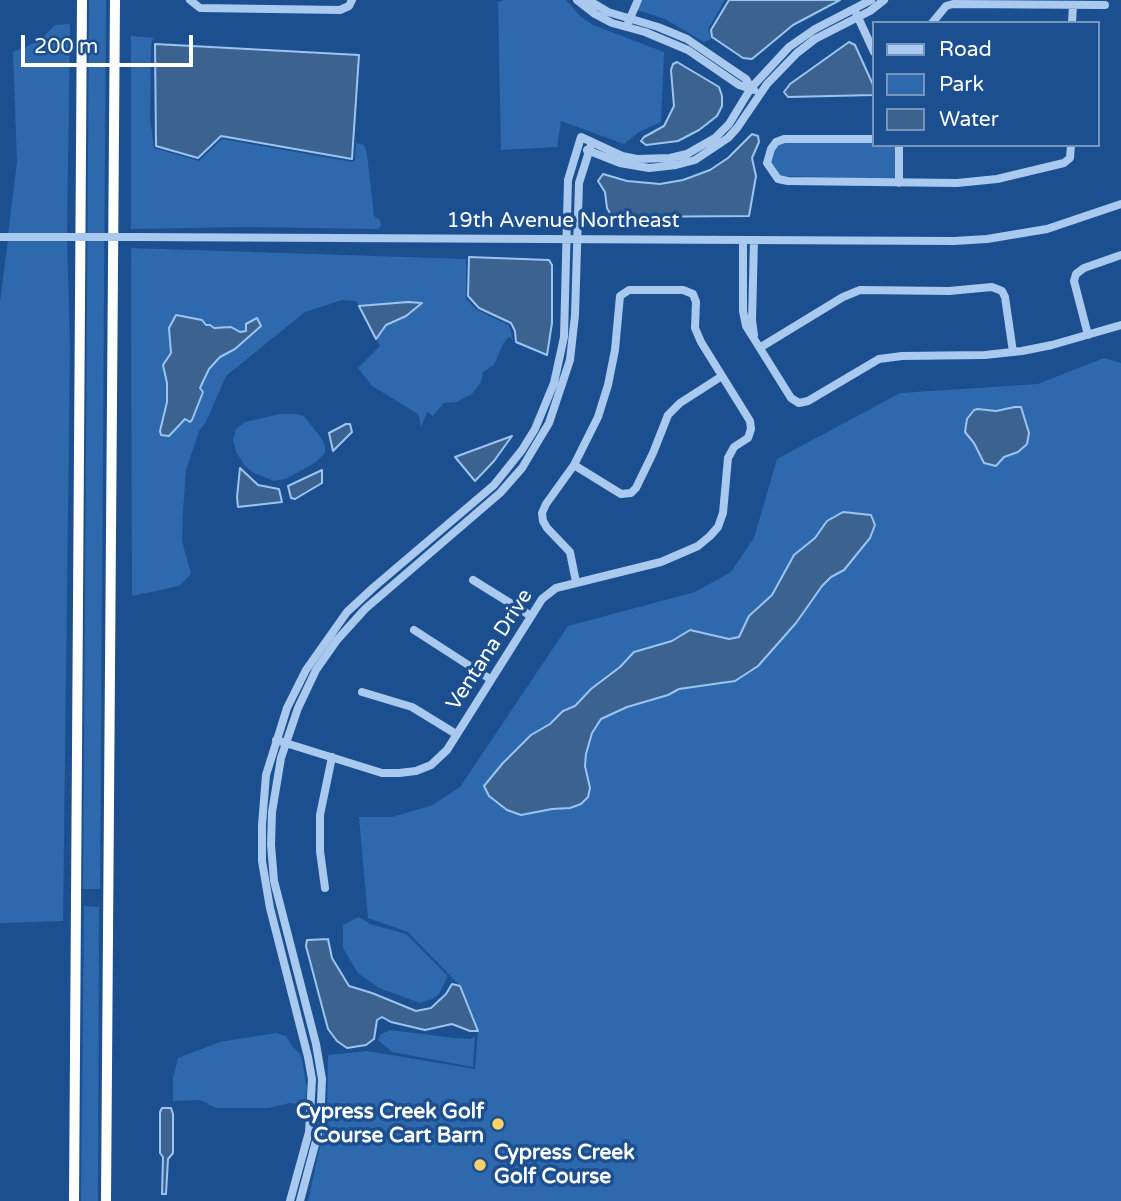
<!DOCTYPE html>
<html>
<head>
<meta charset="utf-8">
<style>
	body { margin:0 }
	#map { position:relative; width:1121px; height:1201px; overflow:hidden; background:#1b4f8f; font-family:"Varela Round",sans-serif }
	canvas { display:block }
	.legend { position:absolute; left:872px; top:21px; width:228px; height:126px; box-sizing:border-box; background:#1b4f8f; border:2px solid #7695bc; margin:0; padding:9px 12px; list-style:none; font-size:21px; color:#fff }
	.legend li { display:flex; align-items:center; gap:14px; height:35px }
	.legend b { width:35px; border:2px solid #7695bc }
	.scale { position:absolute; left:21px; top:35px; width:172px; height:32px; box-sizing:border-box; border:4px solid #fff; border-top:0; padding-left:9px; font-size:21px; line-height:24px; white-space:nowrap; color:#fff; -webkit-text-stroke:5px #1b4f8f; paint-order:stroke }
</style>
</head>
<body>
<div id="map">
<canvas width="1121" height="1201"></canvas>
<ul class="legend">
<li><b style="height:9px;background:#a9c9ee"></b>Road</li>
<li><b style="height:19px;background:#2e69ad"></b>Park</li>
<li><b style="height:19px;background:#3c6290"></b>Water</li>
</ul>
<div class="scale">200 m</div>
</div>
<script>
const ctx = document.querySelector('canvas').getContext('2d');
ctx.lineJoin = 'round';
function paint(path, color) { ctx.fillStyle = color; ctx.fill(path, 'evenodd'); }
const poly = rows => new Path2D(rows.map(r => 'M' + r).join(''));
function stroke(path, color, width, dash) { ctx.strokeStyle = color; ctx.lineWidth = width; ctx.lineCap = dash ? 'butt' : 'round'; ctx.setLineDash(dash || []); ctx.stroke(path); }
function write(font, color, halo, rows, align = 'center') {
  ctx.font = font + ' "Varela Round",sans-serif'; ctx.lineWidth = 7; ctx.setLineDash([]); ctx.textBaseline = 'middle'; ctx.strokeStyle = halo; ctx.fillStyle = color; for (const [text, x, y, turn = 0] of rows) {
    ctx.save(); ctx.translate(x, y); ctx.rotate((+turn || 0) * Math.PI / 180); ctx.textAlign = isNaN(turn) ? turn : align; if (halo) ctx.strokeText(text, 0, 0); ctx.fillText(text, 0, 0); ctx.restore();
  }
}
const green = poly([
	[89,0,106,0,100,889,83,889],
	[505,0,566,0,581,17,593,25,664,52,661,122,639,132,624,144,561,121,557,147,501,150,498,2],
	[643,0,725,0,708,29,711,39,704,42,665,19,637,10],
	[70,24,67,234,8,234,17,162,13,52,39,41,55,25],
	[131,36,155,38,152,40,151,47,150,118,154,148,199,161,222,139,352,162,355,160,356,143,364,145,367,154,374,216,380,220,381,225,378,229,246,227,131,229],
	[785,142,874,143,874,145,897,145,896,179,780,176,770,163,771,156,778,145],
	[8,240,67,240,70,346,63,921,0,923,0,302],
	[131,248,466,259,466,299,477,310,509,325,513,340,509,337,503,344,494,365,483,372,481,382,472,394,457,402,444,403,433,416,427,412,421,427,418,414,372,386,358,368,380,346,376,339,386,325,406,316,421,303,359,306,356,301,342,300,305,312,226,376,206,422,199,431,186,470,183,511,182,541,191,574,179,586,132,596],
	[176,315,202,320,206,326,214,328,231,327,240,332,246,331,246,324,252,321,261,326,235,349,220,357,209,369,200,388,203,392,190,422,185,419,169,436,165,434,164,416,167,402,166,358,171,353,169,328],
	[1104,358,1121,363,1121,1201,308,1201,327,1114,328,1055,367,1051,475,1069,478,1030,460,986,408,932,368,918,359,817,392,817,433,805,460,787,568,626,695,592,731,572,754,538,777,459,900,393,1038,384],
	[280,414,296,414,304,416,321,438,325,446,325,453,316,462,286,479,274,481,254,473,245,466,236,452,233,440,236,429,245,422],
	[84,906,99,907,98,1201,81,1201],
	[359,917,370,924,406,934,448,976,439,994,432,999,420,1003,379,988,358,973,343,948,343,925],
	[390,1030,454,1038,470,1039,475,1036,473,1067,392,1052,378,1040,380,1035],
	[276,1033,286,1036,292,1046,301,1055,307,1088,305,1106,290,1103,268,1108,216,1108,200,1100,173,1101,173,1078,178,1058,220,1042]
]);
const water = poly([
	[729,0,840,0,793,25,752,59,743,58,712,37,711,30,729,0],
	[849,42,855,45,874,87,874,95,788,97,784,92,790,84,849,42],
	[155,44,359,55,352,159,221,136,198,158,156,146,155,44],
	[677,62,719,87,722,96,722,106,717,116,699,130,678,141,646,145,641,141,644,137,664,126,674,106,671,70,673,64,677,62],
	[752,134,758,136,759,142,752,158,756,176,749,216,617,217,611,215,607,208,605,192,598,181,603,174,627,181,660,184,683,180,710,170,728,158,752,134],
	[469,257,549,260,552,265,552,323,547,355,516,342,515,331,511,323,479,308,468,296,469,257],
	[408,302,422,303,406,316,386,325,376,339,359,306,408,302],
	[176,315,202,320,206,325,210,325,214,328,231,327,240,332,246,331,246,324,257,318,261,326,235,349,220,357,209,369,200,388,203,392,192,420,190,422,185,419,169,436,161,435,160,431,167,402,167,383,163,365,171,353,169,328,176,315],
	[1015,407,1021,407,1029,433,1027,444,1018,452,1004,457,996,466,984,463,974,443,965,432,967,419,974,410,978,409,996,411,1015,407],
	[346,424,350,424,352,432,333,451,329,433,346,424],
	[512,436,494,461,475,481,455,457,512,436],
	[240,468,258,485,279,489,282,502,238,507,237,497,240,468],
	[322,470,322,483,295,499,291,498,288,486,322,470],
	[843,512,871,515,875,525,870,538,844,570,831,577,822,586,796,623,758,666,735,681,679,689,668,695,627,707,601,719,592,733,586,754,585,766,590,788,588,797,581,804,570,808,552,809,521,815,507,810,489,796,484,786,503,763,531,735,550,724,563,711,575,706,591,689,620,667,634,652,672,641,690,630,729,639,739,637,749,616,772,595,794,555,815,538,827,521,843,512],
	[328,939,332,958,349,986,372,993,416,1011,431,1008,446,994,452,984,460,986,478,1031,470,1031,452,1024,425,1030,391,1022,382,1017,377,1020,374,1039,366,1045,347,1048,337,1041,328,1029,306,946,307,940,328,939],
	[162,1108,171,1108,173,1114,173,1153,168,1159,166,1194,162,1194,163,1157,160,1153,160,1112,162,1108]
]);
const minor = poly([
	[190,0,200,8,340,10,349,6,352,0],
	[577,0,595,14,612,23,645,32,688,50,739,85,754,90],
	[588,0,608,12,658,27,687,39,746,79,751,88],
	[856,13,874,52],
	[628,23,638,0],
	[932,23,946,6,953,4,1105,5],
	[1072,23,1073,5],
	[874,139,784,139,776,142,771,149,767,163,778,179,788,181,957,183,997,179,1064,163,1070,158,1071,145],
	[587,150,620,163,649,168,676,165,695,160,728,138,737,128,767,84,797,53,815,39,870,11,884,0],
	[899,183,899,145],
	[0,237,59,237],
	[135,237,954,241,987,239,1047,229,1121,204],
	[743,240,743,311,746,326,791,398,799,403,808,401,879,359,902,356,985,355,1022,351,1052,345,1121,325],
	[754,240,752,320,754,335],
	[1088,335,1074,281,1076,274,1084,268,1121,255],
	[761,347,843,297,860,290,949,291,992,287,1002,291,1005,297,1013,352],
	[574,465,621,494,631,493,636,488,653,453,668,415,680,403,722,376],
	[473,580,531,616],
	[414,630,490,679],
	[362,692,412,707,456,734],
	[276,740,382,773,399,773,416,771,431,765,447,750,542,599,556,588,661,562,698,546,710,536,718,527,723,513,728,458,734,447,748,438,751,429,750,421,701,342,695,328,696,302,693,294,683,290,629,290,620,296,615,350,608,385,598,417,574,465,546,504,542,513,543,521,547,528,570,552,576,582],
	[325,888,320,851,320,815,332,757],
	[290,1201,309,1132,312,1079,308,1057,270,908,262,861,262,825,266,775,287,708,306,670,347,612,374,587,494,485,522,450,535,429,554,383,564,337,568,180,581,137,622,156,637,159,670,158,687,154,715,138,729,124,751,88,789,47,815,29,871,0],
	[300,1201,320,1126,322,1079,316,1044,274,881,271,845,272,812,281,758,298,708,316,670,337,640,365,609,500,493,522,468,549,423,570,360,575,315,579,183,592,142]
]);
const highway = poly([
	[74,1201,82,0],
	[106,1201,115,0]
]);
const minorBridge = poly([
	[59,237,135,237]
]);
const markers = [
	[498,1124,7,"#ffd166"],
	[480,1165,7,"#ffd166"]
];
const streetNames = [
	["19th Avenue Northeast",563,221],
	["Ventana Drive",490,650,-57]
];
const poiNames = [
	["Cypress Creek Golf",484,1112],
	["Course Cart Barn",484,1136],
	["Cypress Creek",494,1153,"left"],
	["Golf Course",494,1177,"left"]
];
paint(green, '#2e69ad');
paint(water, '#3c6290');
stroke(water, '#9cc4f0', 2);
stroke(minor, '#a9c9ee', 8);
stroke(highway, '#fff', 10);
stroke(minorBridge, '#a9c9ee', 8);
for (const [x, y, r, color] of markers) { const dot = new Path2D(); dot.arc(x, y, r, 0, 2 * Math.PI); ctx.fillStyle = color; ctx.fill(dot); stroke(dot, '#1b4f8f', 2.5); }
write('21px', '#fff', '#1b4f8f', streetNames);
write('bold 21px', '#fff', '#1b4f8f', poiNames, 'right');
</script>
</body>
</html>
